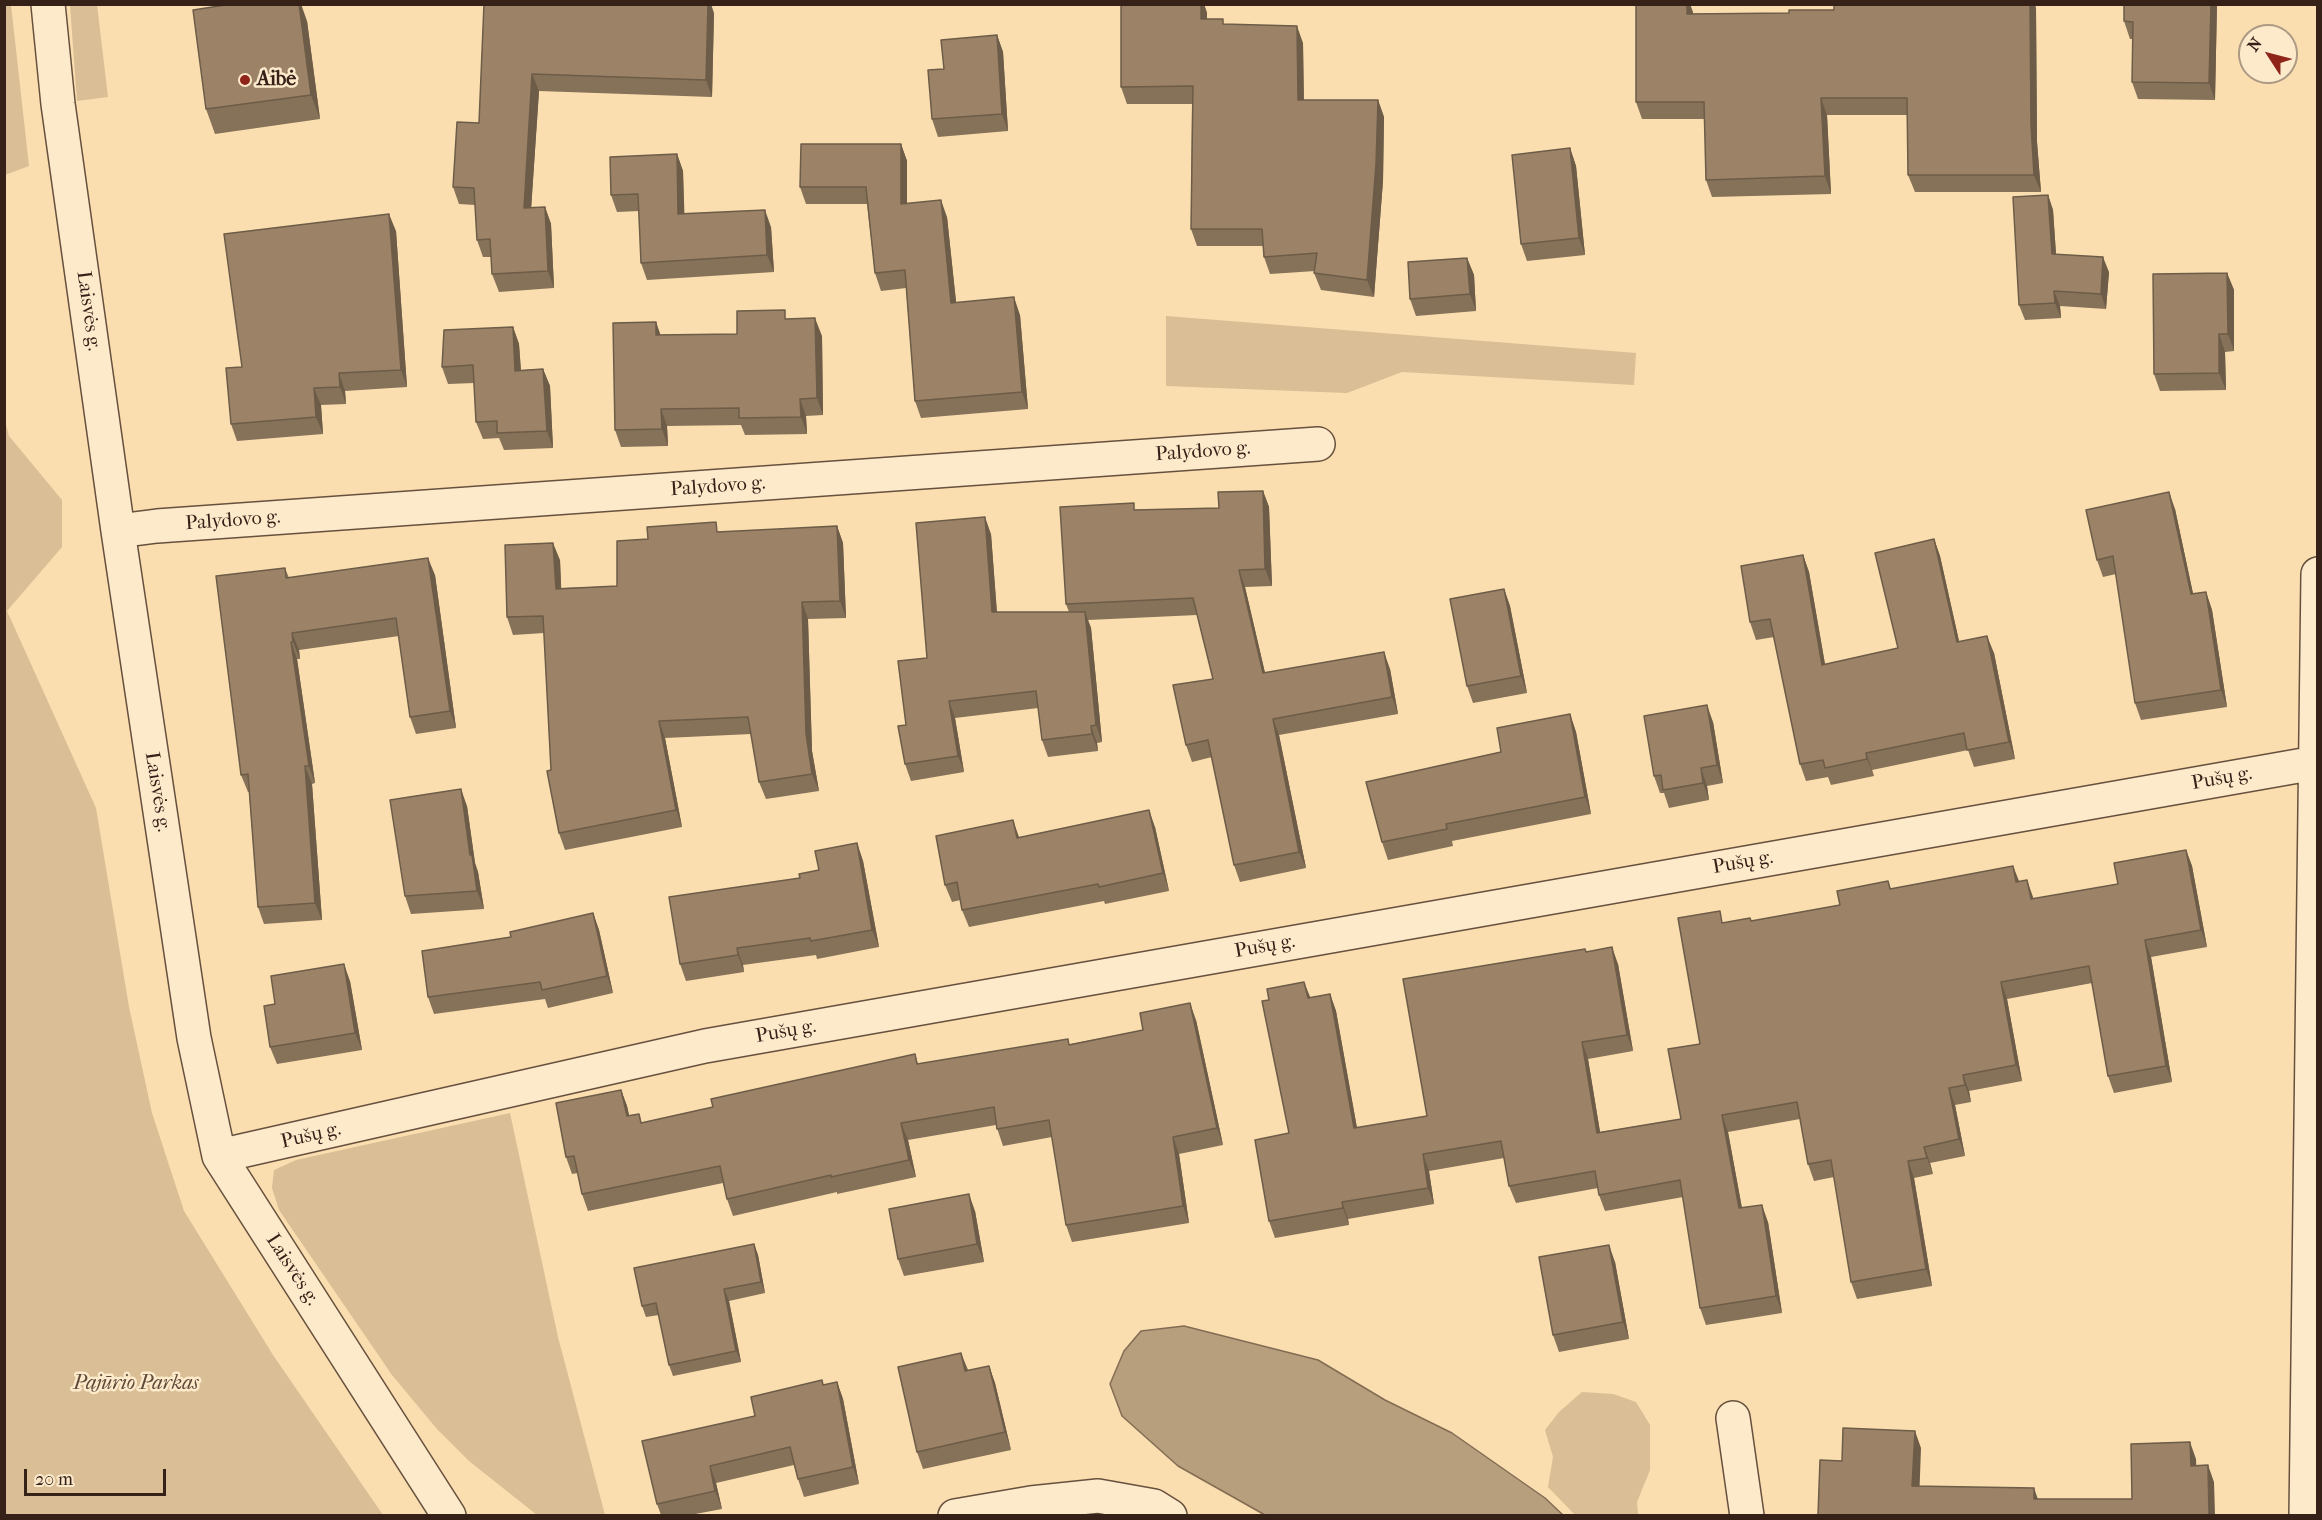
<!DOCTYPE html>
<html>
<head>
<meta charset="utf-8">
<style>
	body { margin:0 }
	#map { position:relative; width:2322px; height:1520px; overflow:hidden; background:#fadeaf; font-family:"IM FELL French Canon",serif }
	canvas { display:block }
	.frame { position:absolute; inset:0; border:6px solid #362119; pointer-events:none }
	.north { position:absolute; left:2238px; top:24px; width:60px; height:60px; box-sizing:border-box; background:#fceacb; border:2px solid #ad9a84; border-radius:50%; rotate:306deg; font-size:16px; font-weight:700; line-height:24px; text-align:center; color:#362119 }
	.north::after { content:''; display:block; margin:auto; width:21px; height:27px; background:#8f2418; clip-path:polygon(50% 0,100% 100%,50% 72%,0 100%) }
	.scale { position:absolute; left:24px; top:1469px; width:142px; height:27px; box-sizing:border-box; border:3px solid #362119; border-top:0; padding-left:8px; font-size:18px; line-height:21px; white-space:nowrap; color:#362119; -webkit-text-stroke:4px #fceacb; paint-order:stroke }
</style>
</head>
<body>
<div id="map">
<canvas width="2322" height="1520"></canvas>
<div class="frame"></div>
<div class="north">N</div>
<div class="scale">20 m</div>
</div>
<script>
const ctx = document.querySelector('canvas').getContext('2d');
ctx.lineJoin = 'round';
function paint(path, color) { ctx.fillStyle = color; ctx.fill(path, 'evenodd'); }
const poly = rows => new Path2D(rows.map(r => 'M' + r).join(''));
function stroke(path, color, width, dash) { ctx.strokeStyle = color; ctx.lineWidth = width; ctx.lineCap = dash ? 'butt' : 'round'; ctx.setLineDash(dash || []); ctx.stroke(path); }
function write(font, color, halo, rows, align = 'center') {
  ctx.font = font + ' "IM FELL French Canon",serif'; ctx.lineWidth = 5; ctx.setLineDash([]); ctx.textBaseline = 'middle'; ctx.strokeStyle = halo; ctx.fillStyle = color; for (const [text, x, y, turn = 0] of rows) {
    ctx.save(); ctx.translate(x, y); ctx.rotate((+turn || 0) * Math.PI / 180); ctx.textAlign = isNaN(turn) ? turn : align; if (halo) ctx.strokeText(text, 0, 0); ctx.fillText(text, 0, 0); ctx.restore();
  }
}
const green = poly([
	[4,5,11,5,29,166,5,175],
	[70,5,97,5,108,97,77,101],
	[1166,316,1636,353,1634,385,1402,372,1347,393,1166,386],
	[5,421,9,436,62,500,62,547,7,611,96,808,129,1007,152,1113,184,1211,273,1355,383,1515,5,1515],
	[510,1113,558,1337,605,1515,537,1515,469,1461,437,1429,392,1375,279,1210,272,1188,274,1170,296,1160],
	[1582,1392,1613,1394,1636,1402,1650,1425,1650,1470,1637,1502,1638,1515,1575,1515,1548,1487,1553,1457,1545,1430,1559,1412]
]);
const water = poly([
	[1184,1326,1318,1360,1385,1400,1452,1433,1545,1498,1563,1515,1265,1515,1178,1466,1122,1416,1110,1384,1124,1351,1141,1331,1184,1326]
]);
const minor = poly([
	[48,4,58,104,118,531,194,1038,219,1156,449,1516],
	[118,531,157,526,1318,444],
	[219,1156,705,1046,2315,763],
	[1733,1418,1747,1516],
	[955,1516,1031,1503,1098,1496,1154,1506,1170,1516],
	[2306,1516,2318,574]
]);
const wall = poly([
	[484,4,714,13,712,97,539,91,531,208,545,207,551,224,554,288,499,292,492,274,491,257,483,257,477,240,475,205,459,204,453,187,479,123],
	[1121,4,1204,4,1207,13,1207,19,1225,24,1303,43,1304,100,1378,100,1384,117,1383,181,1374,297,1321,290,1314,273,1315,271,1270,274,1264,257,1263,246,1197,246,1191,229,1192,104,1127,104,1121,87],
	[2124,4,2217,4,2215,100,2138,99,2132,82,2133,39,2130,39,2124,21],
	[1894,5,2036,8,2037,142,2041,192,1915,192,1908,175,1908,115,1827,115,1831,194,1712,197,1706,180,1705,119,1642,119,1636,102,1693,12,1693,14,1789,13],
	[307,21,320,119,215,134,206,109],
	[997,35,1003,52,1008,131,938,137,932,119,944,69],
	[901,144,907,161,907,203,947,217,956,302,1020,315,1028,409,921,418,915,401,906,288,881,291,875,273,867,204,806,204,800,187],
	[1570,148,1576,166,1585,255,1527,261,1521,244],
	[677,154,683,171,684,214,771,227,774,272,647,280,641,263,639,211,617,212,611,195],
	[2048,195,2053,210,2056,254,2109,272,2106,309,2060,306,2061,318,2025,320,2019,305],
	[396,231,407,387,345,391,346,404,321,405,323,434,237,441,231,424,242,367],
	[1467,258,1474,275,1476,311,1416,316,1410,299],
	[2227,273,2234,290,2234,351,2225,352,2226,390,2160,391,2154,374],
	[788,319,822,336,823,415,806,416,807,434,745,435,741,425,667,426,668,446,621,447,615,430,656,322,660,335,737,334],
	[513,327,519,344,521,370,543,369,550,386,553,448,504,450,499,438,483,439,476,422,474,383,448,384,442,367],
	[1263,491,1269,507,1272,586,1245,587,1265,673,1390,669,1398,714,1279,735,1306,868,1240,882,1234,865,1212,757,1192,762,1186,745,1213,679,1197,615,1088,620,1091,628,1102,742,1097,743,1098,751,1048,757,1042,740,1038,708,955,718,964,772,911,781,905,764,906,725,927,658,991,534,997,612,1069,612,1066,604,1136,510,1219,508],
	[2175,509,2193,594,2206,592,2212,610,2227,707,2141,720,2135,703,2116,574,2103,577,2097,560],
	[837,526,843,543,846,618,808,619,812,751,819,791,766,799,759,782,751,734,665,738,682,827,565,850,559,833,551,770,544,633,513,635,507,617,560,560,561,588,617,586,648,539,720,532],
	[1934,539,1940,556,1959,641,1994,653,2015,759,1974,767,1968,750,1872,770,1874,776,1831,785,1828,777,1806,781,1800,764,1774,637,1756,640,1750,622,1803,555,1809,572,1825,664,1898,648],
	[285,568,289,578,435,575,456,728,416,734,410,717,399,636,299,650,300,659,297,659,315,783,312,784,322,920,264,924,258,907,249,792,248,792,241,775],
	[1504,589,1510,606,1527,693,1473,703,1467,686],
	[1570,714,1576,732,1591,814,1452,841,1453,846,1388,860,1382,842,1501,752],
	[1713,722,1723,783,1707,786,1709,800,1669,808,1664,793,1660,793,1654,776],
	[467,806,475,863,478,872,484,909,411,914,405,896],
	[1155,827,1169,891,1105,904,1104,901,969,927,962,910,960,900,952,902,945,885,1019,837],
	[857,843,863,861,879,947,817,959,816,955,743,965,744,972,686,981,680,964,800,878,819,870],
	[2186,850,2192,866,2207,947,2151,957,2172,1082,2114,1093,2108,1076,2092,983,2007,999,2022,1081,1969,1091,1971,1102,1955,1105,1965,1156,1930,1163,1933,1174,1914,1178,1932,1286,1857,1299,1851,1282,1834,1177,1814,1181,1808,1164,1800,1119,1728,1132,1742,1208,1768,1222,1782,1313,1706,1325,1700,1308,1683,1197,1605,1211,1599,1195,1598,1188,1516,1203,1509,1186,1504,1158,1429,1171,1434,1204,1348,1219,1349,1225,1275,1238,1269,1221,1289,1133,1310,998,1330,994,1336,1011,1357,1128,1427,1116,1586,952,1618,964,1633,1051,1588,1059,1600,1132,1681,1119,1700,1044,1725,923,1750,918,1752,921,1840,905,1888,881,1891,889,2013,866,2019,881,2034,899,2118,884],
	[593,913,599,930,613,993,548,1008,545,999,434,1014,428,997,511,937],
	[350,981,362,1050,277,1064,270,1047,275,1004],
	[1196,1020,1223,1145,1179,1154,1189,1223,1072,1242,1066,1225,1052,1137,1003,1146,996,1125,908,1140,916,1177,837,1194,837,1192,733,1216,727,1199,723,1183,588,1211,582,1194,578,1173,572,1174,566,1157,621,1090,627,1106,629,1115,642,1123,713,1107,915,1054,918,1064,1070,1044],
	[975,1211,984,1262,904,1276,898,1259],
	[754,1244,758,1255,765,1293,729,1301,741,1362,673,1376,669,1365,659,1315,646,1317,642,1306],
	[1615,1262,1629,1339,1559,1352,1553,1335],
	[989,1366,995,1383,1011,1450,923,1469,917,1452],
	[822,1380,823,1385,837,1382,843,1399,859,1484,804,1497,798,1479,794,1465,716,1483,722,1509,690,1515,661,1515,657,1504,755,1416]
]);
const shadedWall = poly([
	[299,4,301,4,307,21,320,119,311,95],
	[708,4,711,4,714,13,712,97,706,80],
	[1201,4,1204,4,1207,13,1207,36,1201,19],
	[1687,4,1690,4,1693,12,1693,31,1687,14],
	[2030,4,2035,4,2036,8,2037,142,2041,192,2034,175,2031,125],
	[2211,4,2217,4,2215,100,2209,83],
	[1297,26,1303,43,1304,117,1298,100],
	[997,35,1003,52,1008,131,1002,114],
	[532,74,539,91,530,226,524,208],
	[1821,98,1827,115,1831,194,1825,176],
	[1378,100,1384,117,1383,181,1374,297,1367,280],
	[901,144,907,161,907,221,901,204],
	[1570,148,1576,166,1585,255,1579,238],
	[677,154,683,171,685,231,678,214],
	[2048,195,2053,210,2057,269,2052,254],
	[941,200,947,217,958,320,951,303],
	[545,207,551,224,554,288,548,271],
	[765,210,771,227,774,272,767,255],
	[389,214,396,231,407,387,401,370],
	[2103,257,2109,272,2106,309,2101,294],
	[1467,258,1474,275,1476,311,1470,294],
	[2227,273,2234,290,2234,351,2228,334],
	[2054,291,2060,306,2061,318,2055,303],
	[1014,297,1020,315,1028,409,1022,392],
	[815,318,822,336,823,415,817,398],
	[656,322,662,339,656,335],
	[513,327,519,344,522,388,515,371],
	[2219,334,2225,352,2226,390,2219,373],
	[543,369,550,386,553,448,547,431],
	[339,373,345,391,346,404,340,387],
	[314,388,321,405,323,434,316,417],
	[800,399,806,416,807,434,801,417],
	[661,409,667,426,668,446,662,429],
	[1263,491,1269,507,1272,586,1265,569],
	[2169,492,2175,509,2197,612,2191,594],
	[985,517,991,534,998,628,992,612],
	[837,526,843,543,846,618,840,601],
	[1934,539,1940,556,1963,659,1957,642],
	[553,543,560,560,562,606,556,589],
	[1803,555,1809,572,1828,682,1822,665],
	[428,558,435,575,456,728,450,711],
	[1239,570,1245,587,1269,690,1263,673],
	[1504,589,1510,606,1527,693,1521,676],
	[2206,592,2212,610,2227,707,2221,690],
	[802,602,808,619,812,751,819,791,812,774,806,734],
	[1085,612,1091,628,1102,742,1096,725],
	[292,633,299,650,300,659,293,642],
	[1987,636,1994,653,2015,759,2009,742],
	[291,642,297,659,315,783,309,766],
	[1384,652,1390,669,1398,714,1392,697],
	[949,701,955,718,964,772,958,756],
	[1707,705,1713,722,1723,783,1717,765],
	[1570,714,1576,732,1591,814,1585,797],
	[1273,719,1279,735,1306,868,1299,852],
	[659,721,665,738,682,827,676,810],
	[1091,726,1097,743,1098,751,1092,734],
	[1866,753,1872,770,1874,776,1867,759],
	[305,766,312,784,322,920,315,903],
	[1701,768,1707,786,1709,800,1703,783],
	[461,789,467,806,475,863,478,872,484,909,477,891,470,855],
	[1149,810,1155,827,1169,891,1163,873],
	[1013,820,1019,837,1017,838],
	[857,843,863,861,879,947,872,930],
	[2186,850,2192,866,2207,947,2201,930],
	[2013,866,2019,882,2016,882],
	[2027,880,2033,897,2037,916,2031,899],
	[593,913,599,930,613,993,607,976],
	[2145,940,2151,957,2172,1082,2166,1066],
	[1612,947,1618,964,1633,1051,1627,1035],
	[737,948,743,965,744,972,738,955],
	[344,964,350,981,362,1050,355,1033],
	[1304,982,1311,999,1308,998],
	[2001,982,2007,999,2022,1081,2016,1065],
	[1330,994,1336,1011,1360,1145,1354,1128],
	[1190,1003,1196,1020,1223,1145,1217,1128],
	[1582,1042,1588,1059,1603,1150,1597,1133],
	[1963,1075,1969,1091,1971,1102,1965,1085],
	[1949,1088,1955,1105,1965,1156,1959,1139],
	[621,1090,627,1106,633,1133,627,1116],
	[1722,1115,1728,1132,1745,1225,1739,1208],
	[901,1123,908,1140,916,1177,909,1160],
	[1173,1137,1179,1154,1189,1223,1183,1206],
	[1924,1147,1930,1163,1933,1174,1927,1158],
	[1423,1154,1429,1171,1434,1204,1428,1188],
	[1908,1161,1914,1178,1932,1286,1926,1269],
	[969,1194,975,1211,984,1262,977,1244],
	[1342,1202,1348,1219,1349,1225,1343,1208],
	[1762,1205,1768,1222,1782,1313,1776,1296],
	[754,1244,758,1255,765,1293,761,1282],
	[1609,1245,1615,1262,1629,1339,1623,1322],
	[724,1289,729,1301,741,1362,736,1351],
	[961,1353,968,1370,972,1389,965,1371],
	[989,1366,995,1383,1011,1450,1005,1432],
	[837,1382,843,1399,859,1484,853,1467],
	[1915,1431,1921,1448,1919,1503,1912,1486],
	[2190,1442,2196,1459,2197,1483,2191,1466],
	[2208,1465,2214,1482,2215,1515,2209,1515],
	[710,1466,716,1483,722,1509,715,1491],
	[2034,1488,2040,1505,2034,1499]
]);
const building = poly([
	[232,4,299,4,311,95,206,109,193,10,232,4],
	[484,4,708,4,706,80,532,74,524,208,545,207,548,271,492,274,490,239,477,240,474,188,453,187,457,122,479,123,484,4],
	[1121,4,1201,4,1201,19,1223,19,1223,24,1297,26,1298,100,1378,100,1376,164,1367,280,1314,273,1317,253,1264,257,1262,229,1191,229,1193,86,1121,87,1121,4],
	[1636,4,1687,4,1687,14,1789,13,1789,10,1834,10,1834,4,2030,4,2031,125,2034,175,1908,175,1907,98,1821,98,1825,176,1706,180,1704,102,1636,102,1636,4],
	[2124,4,2211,4,2209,83,2132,82,2133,22,2124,21,2124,4],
	[997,35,1002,114,932,119,928,70,944,69,941,40,997,35],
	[801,144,901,144,901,204,941,200,951,303,1014,297,1022,392,915,401,905,270,875,273,866,187,800,187,801,144],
	[1570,148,1579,238,1521,244,1512,155,1570,148],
	[677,154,678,214,765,210,767,255,641,263,638,194,611,195,610,157,677,154],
	[2048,195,2052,254,2103,257,2101,294,2054,291,2055,303,2019,305,2013,197,2048,195],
	[389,214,401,370,339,373,340,387,314,388,316,417,231,424,226,368,242,367,224,234,389,214],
	[1467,258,1470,294,1410,299,1408,262,1467,258],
	[2227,273,2228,334,2219,334,2219,373,2154,374,2153,274,2227,273],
	[785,310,785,319,815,318,817,398,800,399,801,417,739,418,739,408,661,409,662,429,615,430,613,323,656,322,656,335,737,334,737,311,785,310],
	[513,327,515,371,543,369,547,431,497,433,497,421,476,422,473,365,442,367,444,330,513,327],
	[1263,491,1265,569,1239,570,1263,673,1384,652,1392,697,1273,719,1299,852,1234,865,1208,740,1186,745,1173,685,1213,679,1193,598,1066,604,1060,507,1134,503,1134,510,1219,508,1218,492,1263,491],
	[2169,492,2191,594,2206,592,2221,690,2135,703,2113,556,2097,560,2086,510,2169,492],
	[985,517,992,612,1085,612,1096,725,1091,726,1092,734,1042,740,1036,691,949,701,958,756,905,764,898,726,906,725,898,661,927,658,916,523,985,517],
	[716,522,717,532,837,526,840,601,802,602,806,734,812,774,759,782,748,717,659,721,676,810,559,833,547,771,551,770,543,616,507,617,505,545,553,543,556,589,617,586,617,541,648,539,647,527,716,522],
	[1934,539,1957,642,1987,636,2009,742,1967,750,1964,733,1866,753,1867,759,1825,768,1823,760,1800,764,1770,619,1750,622,1741,566,1803,555,1822,665,1898,648,1875,553,1934,539],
	[428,558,450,711,410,717,396,618,292,633,293,642,291,642,309,766,305,766,315,903,258,907,248,774,241,775,216,576,285,568,286,578,428,558],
	[1504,589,1521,676,1467,686,1450,599,1504,589],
	[1707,705,1717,765,1701,768,1703,783,1663,790,1661,775,1654,776,1644,716,1707,705],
	[1570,714,1585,797,1446,824,1447,829,1382,842,1366,782,1501,752,1497,728,1570,714],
	[461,789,470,855,472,855,477,891,405,896,390,800,461,789],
	[1149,810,1163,873,1099,887,1098,884,962,910,957,882,945,885,936,836,1013,820,1017,838,1149,810],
	[857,843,872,930,811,941,810,938,737,948,738,955,680,964,669,897,800,878,799,874,819,870,815,851,857,843],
	[2186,850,2201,930,2145,940,2166,1066,2108,1076,2089,966,2001,982,2016,1065,1963,1075,1965,1085,1949,1088,1959,1139,1924,1147,1927,1158,1908,1161,1926,1269,1851,1282,1831,1160,1808,1164,1797,1102,1722,1115,1739,1208,1762,1205,1776,1296,1700,1308,1680,1180,1599,1195,1595,1171,1509,1186,1501,1141,1423,1154,1428,1188,1342,1202,1343,1208,1269,1221,1255,1140,1289,1133,1262,1001,1269,1000,1267,989,1304,982,1308,998,1330,994,1354,1128,1427,1116,1403,979,1585,949,1586,952,1612,947,1627,1035,1582,1042,1597,1133,1681,1119,1668,1049,1700,1044,1678,918,1720,911,1722,923,1750,918,1751,921,1840,905,1837,891,1888,881,1890,889,2013,866,2016,882,2027,880,2031,899,2118,884,2114,863,2186,850],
	[593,913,607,976,542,990,540,982,428,997,422,951,511,937,510,932,593,913],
	[344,964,355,1033,270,1047,264,1006,275,1004,271,976,344,964],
	[1190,1003,1217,1128,1173,1137,1183,1206,1066,1225,1049,1120,997,1129,994,1107,901,1123,909,1160,831,1177,831,1175,727,1199,720,1166,582,1194,574,1156,566,1157,556,1103,621,1090,627,1116,639,1114,641,1123,713,1107,711,1099,915,1054,917,1064,1068,1039,1069,1045,1143,1030,1140,1013,1190,1003],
	[969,1194,977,1244,898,1259,889,1209,969,1194],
	[754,1244,761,1282,724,1289,736,1351,669,1365,656,1303,642,1306,634,1268,754,1244],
	[1609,1245,1623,1322,1553,1335,1539,1257,1609,1245],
	[961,1353,965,1371,989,1366,1005,1432,917,1452,898,1367,961,1353],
	[822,1380,823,1385,837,1382,853,1467,798,1479,790,1447,710,1466,715,1491,657,1504,642,1441,755,1416,751,1397,822,1380],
	[1843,1428,1915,1431,1912,1486,2034,1488,2034,1499,2132,1499,2131,1444,2190,1442,2191,1466,2208,1465,2209,1515,1818,1515,1820,1460,1842,1461,1843,1428]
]);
const markers = [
	[245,80,6,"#8f2418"]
];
const poiNames = [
	["Aibė",257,80]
];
const streetNames = [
	["Laisvės g.",88,311,82],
	["Palydovo g.",1203,452,-4],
	["Palydovo g.",718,487,-4],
	["Palydovo g.",233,521,-4],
	["Pušų g.",2222,779,-10],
	["Laisvės g.",157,792,81],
	["Pušų g.",1743,863,-10],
	["Pušų g.",1265,947,-10],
	["Pušų g.",786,1032,-10],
	["Pušų g.",311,1136,-13],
	["Laisvės g.",292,1270,57]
];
const parkNames = [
	["Pajūrio Parkas",136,1384]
];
paint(green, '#d9be96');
paint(water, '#b79e7c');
stroke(water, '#836c54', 1.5);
stroke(minor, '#67503e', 36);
stroke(minor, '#fceacb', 33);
paint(wall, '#867159');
paint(shadedWall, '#6d5c48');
paint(building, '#9c8367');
stroke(building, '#6d5c48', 1.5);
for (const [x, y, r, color] of markers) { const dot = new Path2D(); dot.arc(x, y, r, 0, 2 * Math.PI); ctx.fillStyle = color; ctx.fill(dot); stroke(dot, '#fceacb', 2); }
write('bold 20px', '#362119', '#fceacb', poiNames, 'left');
write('20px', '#362119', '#fceacb', streetNames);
write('italic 20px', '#5f4838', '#fceacb', parkNames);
</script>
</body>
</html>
